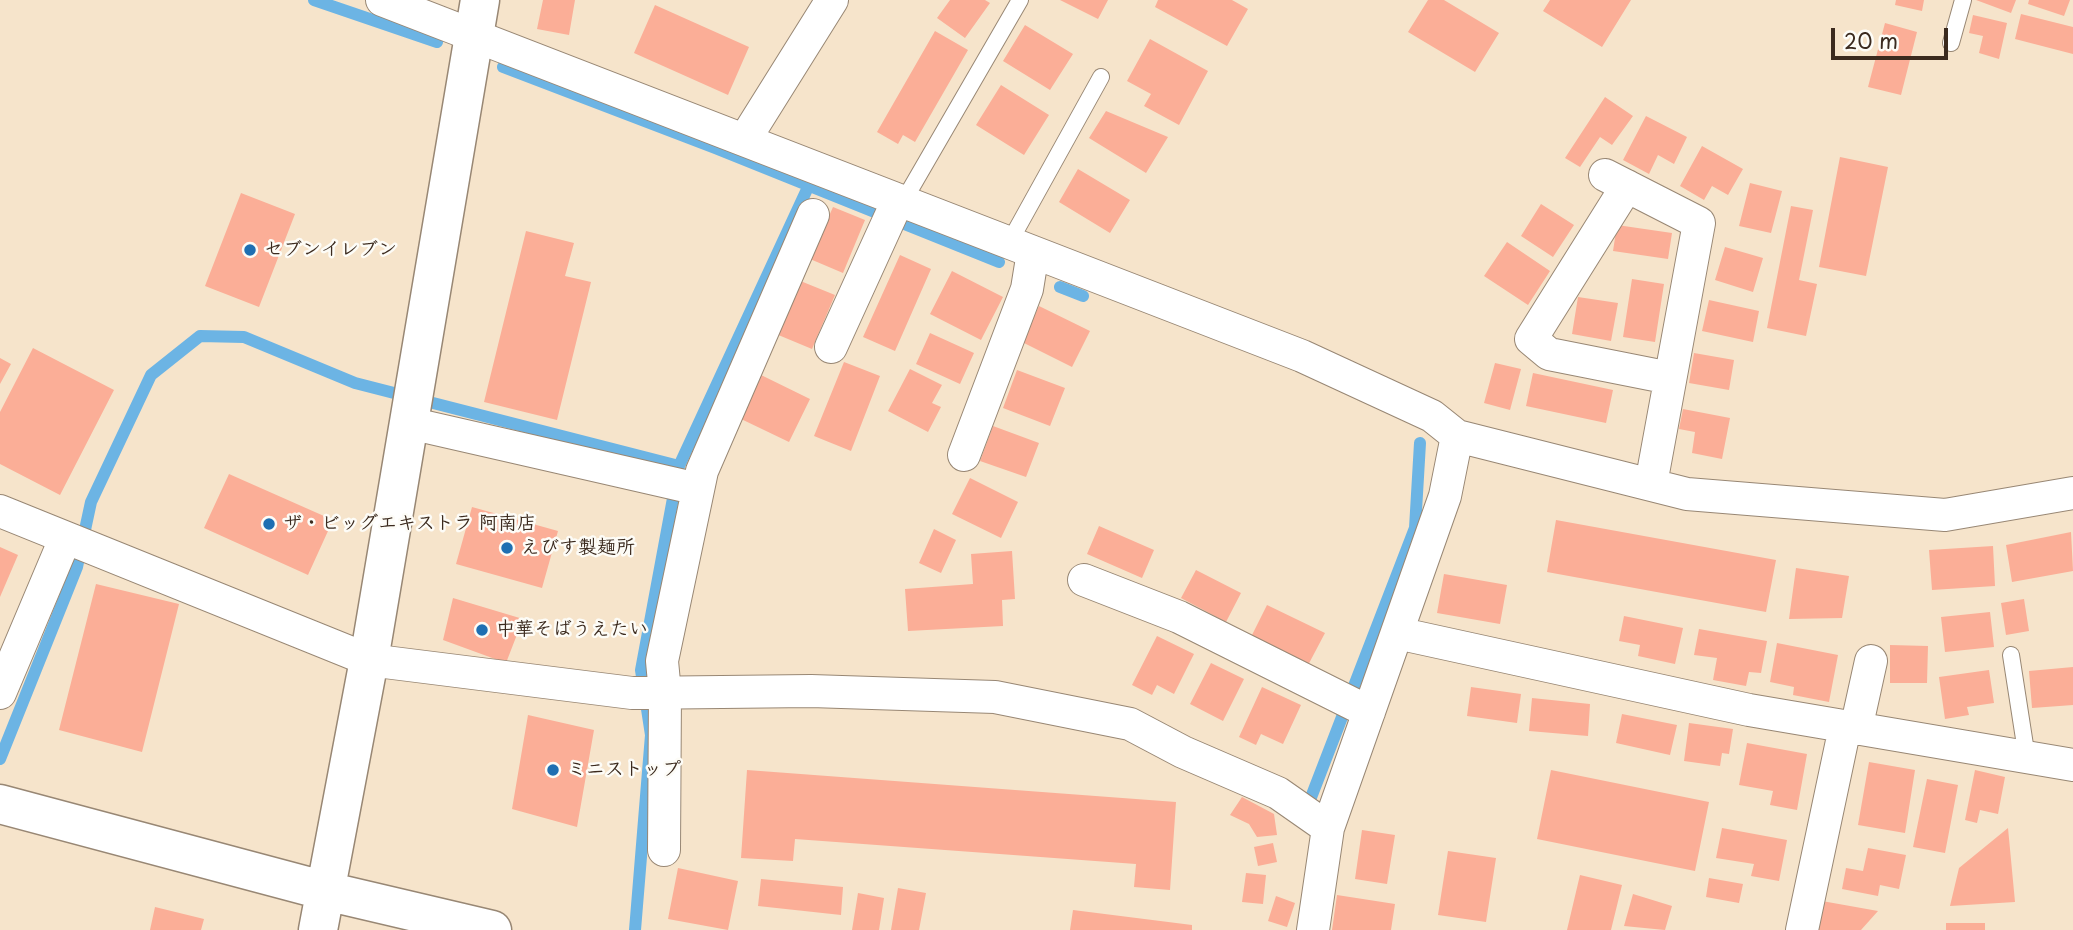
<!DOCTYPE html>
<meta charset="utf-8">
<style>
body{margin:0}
#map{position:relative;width:2073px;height:930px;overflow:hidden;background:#f6e4cb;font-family:"Playpen Sans",sans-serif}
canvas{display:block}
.scale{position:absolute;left:1831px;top:28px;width:117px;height:32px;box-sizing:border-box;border:4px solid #3b2a1e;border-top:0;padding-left:9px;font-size:21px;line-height:24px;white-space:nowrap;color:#3b2a1e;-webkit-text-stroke:5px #fdfcf7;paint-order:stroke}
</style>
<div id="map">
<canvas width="2073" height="930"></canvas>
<div class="scale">20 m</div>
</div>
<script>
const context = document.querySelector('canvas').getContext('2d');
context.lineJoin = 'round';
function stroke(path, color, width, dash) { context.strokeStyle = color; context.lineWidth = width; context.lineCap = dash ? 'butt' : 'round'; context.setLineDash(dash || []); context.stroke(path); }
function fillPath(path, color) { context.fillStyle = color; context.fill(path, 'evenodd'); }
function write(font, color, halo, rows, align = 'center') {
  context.font = font + ' "Playpen Sans","Klee One",sans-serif'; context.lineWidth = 5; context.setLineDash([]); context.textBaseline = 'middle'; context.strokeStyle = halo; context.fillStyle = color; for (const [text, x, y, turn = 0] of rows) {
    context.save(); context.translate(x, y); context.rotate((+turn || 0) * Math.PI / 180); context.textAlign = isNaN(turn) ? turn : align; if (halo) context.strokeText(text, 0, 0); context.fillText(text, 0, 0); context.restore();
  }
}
stroke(new Path2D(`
 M314,0L437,42
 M503,67L715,148L999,262
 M1060,287L1083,296
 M0,759L77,567L91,502L151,375L200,336L244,337L355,383L679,466
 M1310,800L1415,528L1420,443
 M635,930L651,735L641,670L679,466L809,185`), '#6cb4e4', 12);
fillPath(new Path2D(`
 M543,0H575L569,35L537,29Z
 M950,0H985L990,3L965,38L937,18Z
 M1060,0H1108L1098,19Z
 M1158,0H1232L1248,9L1227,46L1155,7Z
 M1428,0H1444L1499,33L1475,72L1408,32Z
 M1550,0H1631L1602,47L1543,11Z
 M1896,0H1924L1922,11L1895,5Z
 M1976,0H2016L2011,13Z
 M2029,0H2070L2064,16L2028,4Z
 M655,5L749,47L728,95L634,53Z
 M2021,14L2073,27V54L2015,39Z
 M1973,15L2007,23L1999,59L1979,53L1983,36L1969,33Z
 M1885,23L1917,32L1901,95L1868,87Z
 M1025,25L1073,54L1050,90L1003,61Z
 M935,31L968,50L915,142L903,135L898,144L877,132Z
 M1150,39L1208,71L1179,125L1144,106L1151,94L1127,81Z
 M1001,85L1049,115L1024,155L976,125Z
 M1605,97L1633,116L1612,145L1600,137L1580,167L1565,158Z
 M1106,111L1168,137L1146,173L1089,138Z
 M1646,116L1687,137L1674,164L1658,155L1649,174L1623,160Z
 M1702,146L1743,169L1728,195L1712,186L1704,200L1680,186Z
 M1840,157L1888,167L1866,276L1819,267Z
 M1078,169L1130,200L1110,233L1059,202Z
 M1750,183L1782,191L1771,233L1739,226Z
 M241,193L295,214L259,307L205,286Z
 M1541,204L1574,225L1553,257L1521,236Z
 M1791,206L1813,210L1799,280L1817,284L1806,336L1767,328Z
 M833,207L865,220L843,273L810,259Z
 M1617,225L1672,233L1668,259L1613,251Z
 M526,231L574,243L565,276L591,282L557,420L484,402Z
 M1507,242L1550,271L1528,305L1484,276Z
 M1725,247L1763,258L1753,292L1715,280Z
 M900,255L931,269L895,351L863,337Z
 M952,271L1003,297L981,340L930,314Z
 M1632,279L1664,284L1655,342L1623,337Z
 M798,280L835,295L812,349L776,334Z
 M1578,297L1618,303L1611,341L1572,334Z
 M1709,300L1759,311L1753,342L1702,331Z
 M1039,306L1090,331L1072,367L1022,342Z
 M930,333L974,353L960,384L916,364Z
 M33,348L114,390L60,495L0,464V412Z
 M1694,353L1734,360L1729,390L1689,383Z
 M0,358L11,364L0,384Z
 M844,362L880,376L851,451L814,436Z
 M1495,363L1521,369L1510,410L1484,403Z
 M910,369L942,385L932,403L941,407L928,432L888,411Z
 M1017,370L1065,388L1050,426L1003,408Z
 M1533,373L1613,390L1606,423L1526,406Z
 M759,374L810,399L789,442L739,418Z
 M1683,409L1730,418L1722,459L1692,453L1695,432L1679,429Z
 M993,426L1039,443L1026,477L980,461Z
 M229,474L333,520L308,575L204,528Z
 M970,478L1018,502L1001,538L952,514Z
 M472,507L558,531L542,588L456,564Z
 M1556,520L1776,560L1766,612L1547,572Z
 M1099,526L1154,550L1142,578L1087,554Z
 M934,529L956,540L941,573L919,563Z
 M2071,532L2073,571L2012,582L2006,545Z
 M1993,546L1995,586L1932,590L1929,550Z
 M0,547L18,555L0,597Z
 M1012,551L1015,599L1002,600L1003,626L908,631L905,589L973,584L971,554Z
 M1796,568L1849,576L1842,618L1789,619Z
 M1196,570L1241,593L1226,622L1181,598Z
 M1444,574L1507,585L1500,624L1437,613Z
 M96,584L179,604L142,752L59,730Z
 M453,598L523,619L506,663L443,640Z
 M2024,599L2029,631L2006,635L2001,603Z
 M1267,605L1325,633L1306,669L1249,641Z
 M1990,612L1994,647L1945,652L1941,617Z
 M1624,616L1683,628L1675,664L1638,656L1640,645L1619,641Z
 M1699,629L1767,641L1761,673L1749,672L1746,686L1713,680L1717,658L1694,655Z
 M1157,636L1194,654L1174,694L1157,685L1152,695L1132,685Z
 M1777,643L1838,655L1829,702L1793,695L1794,687L1770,682Z
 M1890,645L1928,646L1927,683H1890Z
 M1211,663L1244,679L1223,721L1190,704Z
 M2073,667V705L2032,708L2029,671Z
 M1989,670L1994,703L1967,707L1969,715L1945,719L1939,677Z
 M1262,687L1301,705L1283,744L1261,734L1256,745L1239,737Z
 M1471,687L1521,694L1517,723L1467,716Z
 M1532,698L1590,704L1588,736L1529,731Z
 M1622,714L1677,725L1670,755L1616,743Z
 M528,715L594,730L577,827L512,809Z
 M1689,723L1733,729L1729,754L1722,753L1720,766L1684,761Z
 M1747,743L1807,754L1797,810L1770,805L1773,791L1739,785Z
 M1869,762L1915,770L1905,833L1858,825Z
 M747,770L1176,802L1170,890L1134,887L1136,864L795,839L793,861L741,858Z
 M1551,770L1709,802L1695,871L1537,839Z
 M1975,770L2005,777L1998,814L1980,810L1977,823L1965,820Z
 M1927,779L1958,785L1945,853L1913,847Z
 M1242,797L1274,814L1277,835L1257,837L1249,824L1230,815Z
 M1722,828L1787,840L1779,881L1751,876L1754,864L1716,858Z
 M2008,828L2015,902L1950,906L1959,868Z
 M1362,830L1395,835L1387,884L1355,879Z
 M1273,843L1277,862L1258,866L1254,847Z
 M1868,848L1906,855L1899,889L1880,885L1878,896L1842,889L1846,868L1863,871Z
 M1448,851L1496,858L1486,922L1438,915Z
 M678,868L738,881L728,930L668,919Z
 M1246,873L1266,875L1263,904L1242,902Z
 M1580,875L1622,885L1611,930H1567Z
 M1709,878L1743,884L1739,903L1706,897Z
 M761,879L843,887L841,915L758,906Z
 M898,888L926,893L919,930H891Z
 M858,893L884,898L879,930H852Z
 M1633,894L1672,906L1665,930L1624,926Z
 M1337,895L1395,904L1391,930H1332Z
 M1276,896L1295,903L1287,927L1268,921Z
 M1822,901L1878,911L1861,930H1817Z
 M155,907L204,919L201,930H150Z
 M1073,910L1192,925V930H1070Z
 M1946,923H1985V930H1946Z`), '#fbae97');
const service = new Path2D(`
 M1951,43L1963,0
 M903,202L1020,0
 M1009,243L1101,77
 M2011,655L2027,758`);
const minor = new Path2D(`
 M382,0L1302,356L1432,416L1457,436L1687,494L1945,515L2073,493
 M745,139L832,0
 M1605,175L1699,223L1651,484
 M1627,186L1531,339L1549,354L1670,378
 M831,347L898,200
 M409,423L698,489
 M964,455L1027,289L1033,252
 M0,511L369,660L632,693L811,691L995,697L1130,724L1183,752L1278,793L1328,828
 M1084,580L1179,617L1369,712
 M1397,633L1749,710L2073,765
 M0,693L65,539
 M1856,729L1871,661
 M664,850L665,693L662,661L702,471L813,215
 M1313,930L1328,828L1445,496L1457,436
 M1802,930L1845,727`);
const tertiary = new Path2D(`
 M0,804L326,891L492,930
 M318,930L369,660L480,0`);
stroke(service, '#988774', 18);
stroke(minor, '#988774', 34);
stroke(tertiary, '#988774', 41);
stroke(service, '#fff', 16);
stroke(minor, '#fff', 32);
stroke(tertiary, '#fff', 38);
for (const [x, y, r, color] of [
 [250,250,7,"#1f6fb2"],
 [269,524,7,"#1f6fb2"],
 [507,548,7,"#1f6fb2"],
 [482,630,7,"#1f6fb2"],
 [553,770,7,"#1f6fb2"]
]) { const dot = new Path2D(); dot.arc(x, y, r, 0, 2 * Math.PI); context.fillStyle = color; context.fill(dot); stroke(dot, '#fdfcf7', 2.5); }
write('bold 19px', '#3b2a1e', '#fdfcf7', [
 ["セブンイレブン",264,250],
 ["ザ・ビッグエキストラ 阿南店",283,524],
 ["えびす製麺所",521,548],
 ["中華そばうえたい",496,630],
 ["ミニストップ",567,770]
], 'left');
</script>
